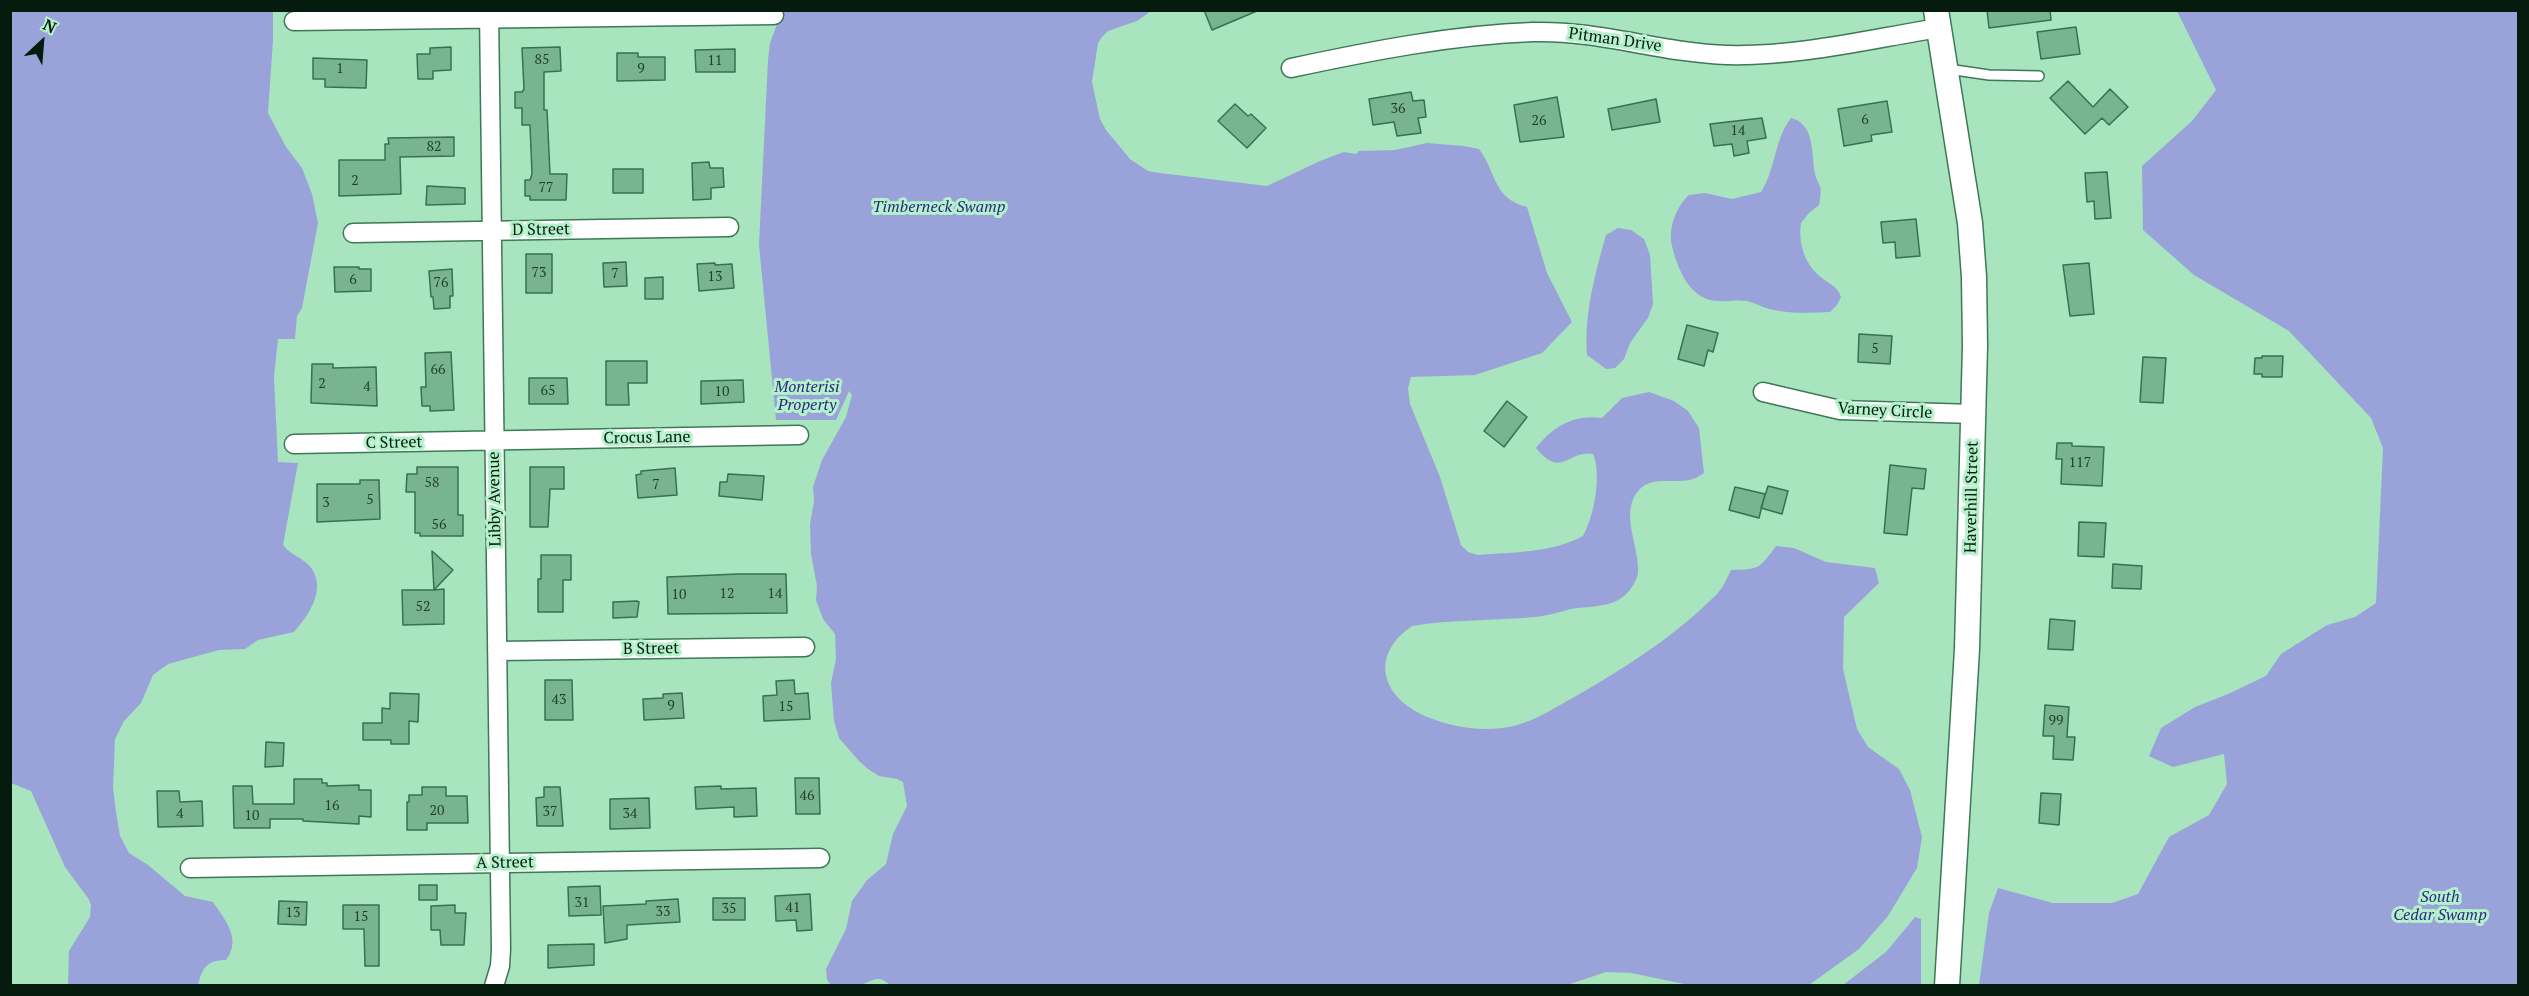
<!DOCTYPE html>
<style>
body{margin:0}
#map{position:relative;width:2529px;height:996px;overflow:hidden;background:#a8e4be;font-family:"PT Serif",serif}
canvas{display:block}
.frame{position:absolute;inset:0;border:12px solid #041b0e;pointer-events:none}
.north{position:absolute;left:12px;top:12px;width:60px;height:60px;-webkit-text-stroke:4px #b5f1cb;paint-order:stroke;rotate:26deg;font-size:16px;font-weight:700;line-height:24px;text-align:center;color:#041b0e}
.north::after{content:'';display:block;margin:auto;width:21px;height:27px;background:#041b0e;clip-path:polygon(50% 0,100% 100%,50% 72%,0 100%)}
</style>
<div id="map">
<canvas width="2529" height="996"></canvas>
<div class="frame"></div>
<div class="north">N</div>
</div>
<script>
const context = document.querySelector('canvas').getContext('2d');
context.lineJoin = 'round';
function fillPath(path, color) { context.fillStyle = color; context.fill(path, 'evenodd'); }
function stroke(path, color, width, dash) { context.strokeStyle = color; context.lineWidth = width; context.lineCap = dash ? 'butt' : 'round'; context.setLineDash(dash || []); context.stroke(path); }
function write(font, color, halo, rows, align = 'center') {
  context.font = font + ' "PT Serif",serif'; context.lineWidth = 6; context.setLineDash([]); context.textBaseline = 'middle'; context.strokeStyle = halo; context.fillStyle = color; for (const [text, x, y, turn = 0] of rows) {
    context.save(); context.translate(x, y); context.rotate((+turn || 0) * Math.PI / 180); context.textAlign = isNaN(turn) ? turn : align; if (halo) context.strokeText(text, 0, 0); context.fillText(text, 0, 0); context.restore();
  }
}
fillPath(new Path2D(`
 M10,11H273V40L268,113L286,147L302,168L312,194L318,223L302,308L297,316L295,339H278L274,377L278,462L298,463L283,545C291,556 305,558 312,569C326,591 308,616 294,632L258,640L245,649L219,650L168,664L153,675L141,703L124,721L115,739L113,788L116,812L120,836L129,853L148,865L185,896L213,902C225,920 242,939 226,960C207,960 202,968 198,985H68L69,951L90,917L91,905L88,898L65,867L31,791L11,783Z
 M782,11H1151L1137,21L1108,31L1102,37L1098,43L1092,82L1100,119L1106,130L1130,159L1148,171L1160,173L1267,186L1320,161L1344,152L1356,154L1359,151L1395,150L1427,143L1464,146L1479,149C1496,171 1493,199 1527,207L1547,273L1572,322L1542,353L1475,375L1411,377L1408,388L1410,404L1440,477L1461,545L1468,552L1478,555C1513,552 1552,553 1583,536C1594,516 1602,476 1593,454C1568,449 1562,480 1536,448C1553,426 1575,414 1602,418L1622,398L1649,392L1674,401L1688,411L1699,428L1704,473C1683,490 1656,472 1640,489C1618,511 1640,547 1638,573C1637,582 1627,595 1620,599C1605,608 1587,606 1571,609C1559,612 1547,616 1535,617C1494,621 1452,619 1412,626C1367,657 1383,700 1430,718C1453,727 1477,731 1502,728C1530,725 1552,709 1576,696C1627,667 1676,635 1717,594C1723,588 1727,578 1731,570C1759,569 1758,570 1776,546L1794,548L1826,562L1875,568L1879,583L1844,617L1843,669L1857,729L1868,747L1899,769L1910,790L1922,837L1917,868L1888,916L1859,949L1809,985H1689L1631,973L1606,972L1564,986H891C879,974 874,980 861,985C852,988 840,985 831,985L827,980L826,969L846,929L852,901L867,880L886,864L893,834L907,806L903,782L897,779L879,776L868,769L859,761L839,738L834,721L831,683L836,659L835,634L823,619L816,600L817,586L811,554L810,524L814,501L813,487L822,460L846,417L852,395L849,391L836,420H776L759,245L768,60L770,43Z
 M2177,11H2518V985H1979L1989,913L1998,888L2053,903H2112L2138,894L2169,837L2209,815L2227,784L2224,754L2173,767L2149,756L2161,728L2195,707L2228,694L2266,676L2281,654L2327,625L2355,617L2376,603L2383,448L2371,418L2289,331L2194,275L2143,230L2142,166L2192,121L2216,90Z
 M1791,118C1813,123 1812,150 1814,169C1817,188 1824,181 1819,205L1809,213L1801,223C1798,244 1805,265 1822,278C1831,285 1837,286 1841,297L1837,305L1830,312C1810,313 1789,314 1769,309C1762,307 1755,303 1747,301C1735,299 1722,303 1710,300C1687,294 1677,266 1672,246C1668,228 1676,207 1689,195L1705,193L1732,199L1761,192C1776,169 1774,140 1791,118Z
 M1618,228L1631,230L1644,239L1650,255L1653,304L1648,318L1630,343L1624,359L1615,368L1606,369L1587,355C1584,314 1595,274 1606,235Z
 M1915,917L1921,919V985H1843L1886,952Z`), '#99a3da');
const building = new Path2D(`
 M1204,10H1257V11L1212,30Z
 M1987,10H2050L2051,20L1989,28Z
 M2076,27L2080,54L2041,59L2037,32Z
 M451,47V70L433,71V79H418L417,54H430V48Z
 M560,47L561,71L544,72V110H547L550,174H567L566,200H530V196H525V180H530L532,174L530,125H522V108H515V92H522L524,89L522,48Z
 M735,49V72H696L695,50Z
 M617,53H638V57H665V80L617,81Z
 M313,58L367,60L366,88L325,87V79H313Z
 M2068,81L2093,107L2110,89L2128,107L2109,125L2102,118L2085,134L2050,98Z
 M1411,92L1413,101L1424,100L1426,117L1418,118L1421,133L1397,136L1394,122L1373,125L1369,99Z
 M1557,97L1564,137L1520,142L1514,105Z
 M1656,99L1660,122L1612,130L1608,109Z
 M1887,101L1892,132L1871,135L1872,141L1844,146L1838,109Z
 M1235,104L1248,116L1251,114L1266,128L1247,148L1218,121Z
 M1762,118L1766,138L1747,141L1749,153L1734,156L1732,144L1714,146L1710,124Z
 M454,137V156L400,157L401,194L339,196V160H385V144H389L388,138Z
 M709,162L710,168H723L724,187L711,188V199L693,200L692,163Z
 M613,169H643V193H613Z
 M2107,172L2111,218L2095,219L2094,201L2087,202L2085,173Z
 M427,186L465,188V204L426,205Z
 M1916,219L1920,256L1896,258L1895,242L1883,243L1881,222Z
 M526,254H552V293H526Z
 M626,262L627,286L604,287L603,263Z
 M715,263V265L732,264L734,288L699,291L697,264Z
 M2089,263L2094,314L2070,316L2063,265Z
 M334,267H359V269H371V291L335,292Z
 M452,269L453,296H450V308L434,309L433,297H431L429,271Z
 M663,277V299H645V278Z
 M1687,325L1718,333L1713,352L1708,350L1704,366L1678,359Z
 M1859,334L1892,336L1890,364L1858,362Z
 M451,352L454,410L430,411V406H422L421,387H426L425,353Z
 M2262,356H2283L2282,377H2262V374H2254L2255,358H2262Z
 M2143,357L2166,358L2163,403L2140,402Z
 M606,361H647V383H628L629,405H606Z
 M312,364H333V368L376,367L377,406L311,403Z
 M529,378H567L568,404H529Z
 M743,380L744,402L701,404V381Z
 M1507,401L1527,417L1504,447L1484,431Z
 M2057,443H2072V446L2104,447L2102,486L2061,484L2062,459H2056Z
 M1890,465L1926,469L1924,489L1912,488L1907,535L1884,533Z
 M417,467H458V515H463V536H420V533H415V492H406L407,474H417Z
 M530,467H564V489H550L548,527H530Z
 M675,468L677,495L638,498L636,475L641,474V471Z
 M728,474L764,476L762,500L719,496L720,482H727Z
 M360,480H379L380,519L317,522V484H360Z
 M1768,486L1788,491L1782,514L1761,508Z
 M1735,487L1765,494L1759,518L1729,510Z
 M2079,522L2106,523L2104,557L2078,556Z
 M432,551L453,570L434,590L444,589V624L403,625L402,590H434Z
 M541,555H571V580H563V612H538V579H541Z
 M2113,564L2142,566L2141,589L2112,588Z
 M738,574H786L787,613L668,614L667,577Z
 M637,601L639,602L637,617L613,618V602Z
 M2050,619L2075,621L2073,650L2048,649Z
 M545,680H572L573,720H545Z
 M794,680L795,694L808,693L810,719L764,721L763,696L777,695L776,681Z
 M390,693L419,694L418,722L409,721V744H391V740H363V723H382V708L390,709Z
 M682,693L684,718L644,720L643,699L663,698V694Z
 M2045,705L2069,707L2067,737H2075L2073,760L2053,759L2054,736H2043Z
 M266,742L284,743L283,766L265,767Z
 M795,778H819L820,814H796Z
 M294,779H322V783H327V786L359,785V790H371V817L359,816V824L303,821V819H270V828H234L233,786H252L253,804H294Z
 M721,786V789L756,788L757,816L734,817V807L696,809L695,787Z
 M422,787H446V796H467L468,823H427V830H407V802H409V795H422Z
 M544,787H560L563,826H537L536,798L544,797Z
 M157,791H179L180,802L202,801L203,826L158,827Z
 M2041,793L2061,794L2059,825L2039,823Z
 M649,798L650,828L610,829V799Z
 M419,885H437V900H419Z
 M600,886L601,915L569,916L568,887Z
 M810,894L812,930L797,931L796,920L776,921L775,896Z
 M713,898H745V920H713Z
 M678,899L680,922L627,925V939L605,943L603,906L646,904V901Z
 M279,901L307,902L306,925L278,924Z
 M343,905H379V966H365L364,929H343Z
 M455,905V913H466L464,945H441L440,930H431V906Z
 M594,944V965L548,968V945Z`);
fillPath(building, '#79b490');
stroke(building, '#377150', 1.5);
const lane = new Path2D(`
 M1948,69L1989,75L2039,76`);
const street = new Path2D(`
 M489,10L501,949L500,966L494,986
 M294,21L774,15
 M1291,68C1371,51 1451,35 1533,32C1599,30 1662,53 1727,55C1797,57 1870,39 1939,28
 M353,233L729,227
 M1763,392L1840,410L1974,414
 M294,444L799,435
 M497,651L805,647
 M190,868L820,858`);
const secondary = new Path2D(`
 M1936,10L1970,223L1974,277L1975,346L1967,649L1947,986`);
stroke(lane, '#3e7857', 12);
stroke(street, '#3e7857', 21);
stroke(secondary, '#3e7857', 27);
stroke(lane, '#fff', 9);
stroke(street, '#fff', 18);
stroke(secondary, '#fff', 24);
write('14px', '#21412e', null, [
 ["85",542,60],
 ["11",715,61],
 ["1",340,69],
 ["9",641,69],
 ["36",1398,109],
 ["6",1865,120],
 ["26",1539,121],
 ["14",1738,131],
 ["82",434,147],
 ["2",355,181],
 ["77",546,188],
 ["73",539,273],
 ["7",615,274],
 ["13",715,277],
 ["6",353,280],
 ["76",441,283],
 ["5",1875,349],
 ["66",438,370],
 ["2",322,384],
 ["4",367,387],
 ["65",548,391],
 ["10",722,392],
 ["117",2080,463],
 ["58",432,483],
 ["7",656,485],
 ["5",370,500],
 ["3",326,503],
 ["56",439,525],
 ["12",727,594],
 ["14",775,594],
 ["10",679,595],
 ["52",423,607],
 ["43",559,700],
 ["9",671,706],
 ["15",786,707],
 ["99",2056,721],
 ["46",807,796],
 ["16",332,806],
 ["20",437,811],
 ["37",550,812],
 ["4",180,814],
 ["34",630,814],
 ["10",252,816],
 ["31",582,903],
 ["41",793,908],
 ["35",729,909],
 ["33",663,912],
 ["13",293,913],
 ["15",361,917]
]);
write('16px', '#041b0e', '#b5f1cb', [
 ["Pitman Drive",1615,40,8],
 ["D Street",541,230,-1],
 ["Varney Circle",1885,411,3],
 ["Crocus Lane",647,438,-1],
 ["C Street",394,443,-1],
 ["Haverhill Street",1972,497,-89],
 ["Libby Avenue",495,499,-91],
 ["B Street",651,649,-1],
 ["A Street",505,863,-1]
]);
write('italic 16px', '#2b2885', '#b5f1cb', [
 ["Timberneck Swamp",939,207],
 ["Monterisi",807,387],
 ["Property",807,405],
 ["South",2440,897],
 ["Cedar Swamp",2440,915]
]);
</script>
